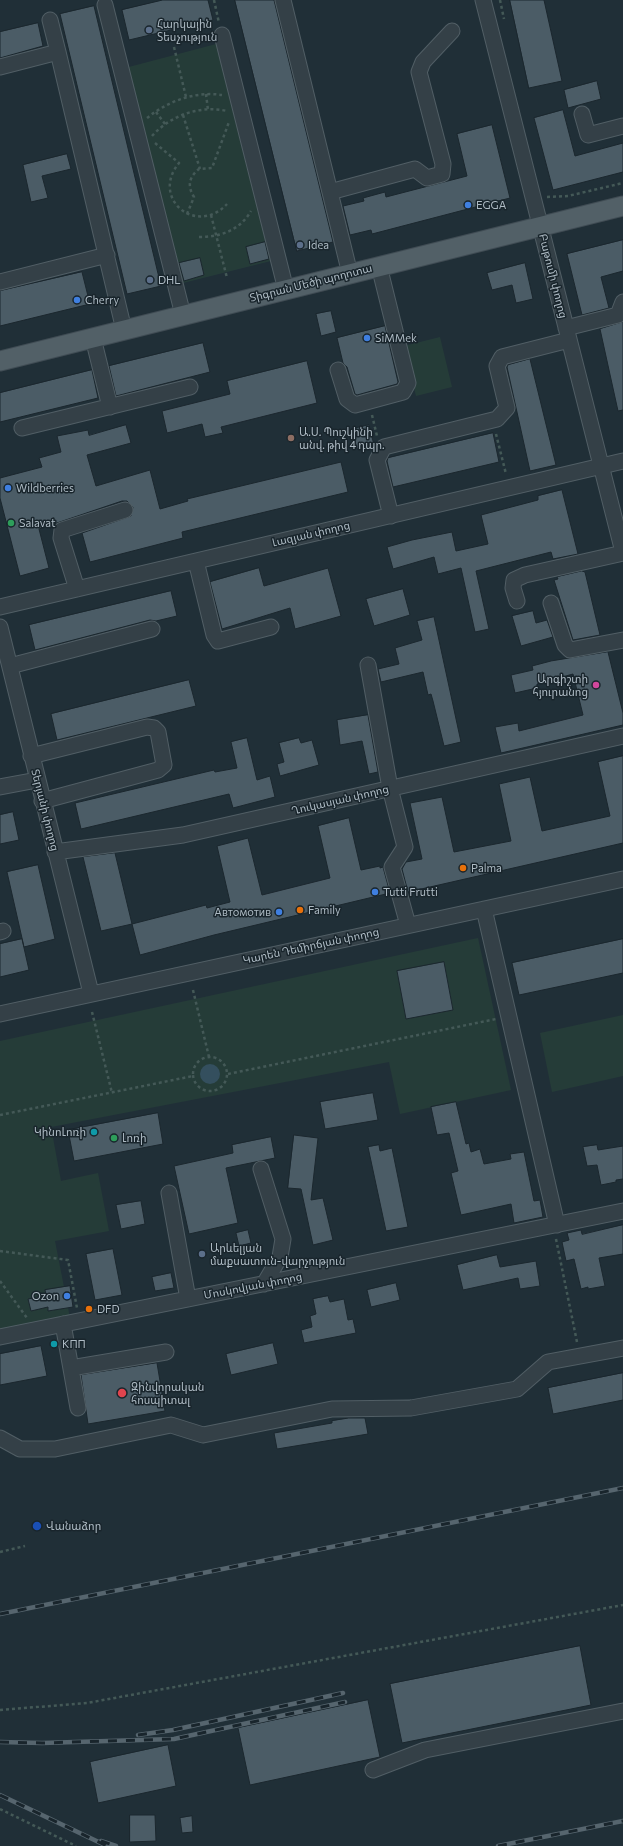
<!DOCTYPE html>
<meta charset="utf-8">
<style>
body{margin:0}
canvas{display:block;background:#202f37}
</style>
<canvas width="623" height="1846"></canvas>
<script>
const context = document.querySelector('canvas').getContext('2d');
context.lineJoin = 'round';
function fillPath(path, color) { context.fillStyle = color; context.fill(path, 'evenodd'); }
function stroke(path, color, width, dash) { context.strokeStyle = color; context.lineWidth = width; context.lineCap = dash ? 'butt' : 'round'; context.setLineDash(dash || []); context.stroke(path); }
function write(font, color, halo, rows, align = 'center') {
  context.font = font + ' Commissioner,"Noto Sans Armenian",sans-serif'; context.lineWidth = 3; context.setLineDash([]); context.textBaseline = 'middle'; context.strokeStyle = halo; context.fillStyle = color; for (const [text, x, y, turn = 0] of rows) {
    context.save(); context.translate(x, y); context.rotate((+turn || 0) * Math.PI / 180); context.textAlign = isNaN(turn) ? turn : align; if (halo) context.strokeText(text, 0, 0); context.fillText(text, 0, 0); context.restore();
  }
}
fillPath(new Path2D(`
 M220,43L275,260L179,284L125,68Z
 M440,337L452,387L416,396L404,346Z
 M478,938L511,1090L400,1114L389,1062L51,1127L61,1181L98,1173L109,1231L55,1241L71,1323L0,1337V1041Z
 M623,1015V1076L552,1092L540,1033Z`), '#253c38');
fillPath(new Path2D(`
 M200 1074a10 10 0 1 1 20 0a10 10 0 1 1-20 0Z`), '#344f5e');
const building = new Path2D(`
 M163,0H208L213,20L129,40L122,10Z
 M235,0H274L333,242L297,251Z
 M510,0H544L562,81L529,88Z
 M94,6L161,286L127,294L60,14Z
 M38,23L43,46L0,58V32Z
 M597,81L601,99L568,108L564,90Z
 M563,110L575,156L623,143V172L553,190L534,118Z
 M492,125L510,198L372,234L371,230L350,235L343,206L364,201L363,198L385,192L386,197L467,176L457,134Z
 M67,154L71,169L42,176L48,198L31,202L23,165Z
 M623,240V271L601,277L609,308L582,315L567,254Z
 M265,242L269,259L250,264L246,247Z
 M200,258L204,275L184,281L179,263Z
 M525,263L533,299L516,303L512,285L492,290L487,273Z
 M82,272L90,304L0,326V291Z
 M331,311L336,332L321,336L316,314Z
 M623,322V410L618,411L600,329Z
 M385,326L398,382L397,384L357,395L355,394L347,367L343,363L337,338Z
 M203,343L210,372L116,396L109,366Z
 M530,359L556,465L530,471L507,367L508,365Z
 M307,361L317,403L221,427L223,433L205,437L202,424L167,433L162,411L230,394L227,381Z
 M92,370L98,398L0,422V393Z
 M126,425L131,443L87,455L96,486L150,470L160,509L188,501L187,499L341,462L348,492L182,532L183,538L90,562L82,533L131,516L133,507L127,501H122L39,529L49,568L20,576L0,498V478L42,467L39,458L61,452L57,436L88,430L89,435Z
 M369,425L374,445L357,449L352,429Z
 M493,433L499,462L393,487L387,461L388,458Z
 M562,490L578,554L553,559L551,552L476,571L489,629L475,632L461,568L438,574L434,557L393,569L387,547L412,540L452,532L456,551L488,544L481,515L538,500V496Z
 M259,568L264,586L328,568L341,616L295,629L290,608L222,629L210,582Z
 M582,571L585,572L600,635L573,640L554,580L558,579L557,577Z
 M403,589L410,615L374,626L366,599Z
 M171,591L177,616L156,621L150,620L35,650L29,625Z
 M533,611L536,623L547,620L553,637L521,646L512,616Z
 M434,617L461,742L444,746L433,701L431,694L428,695L423,672L381,682L378,669L399,664L395,648L422,640L417,621Z
 M608,652L623,713V725L501,753L495,727L518,723L519,731L583,715L573,674L537,684V688L515,693L511,675L533,670L532,666L551,661Z
 M189,680L196,706L57,740L51,714Z
 M368,715L378,772L369,774L362,741L340,745L337,720Z
 M247,738L257,780L270,776L275,797L233,808L229,794L81,829L75,803L214,770L215,772L237,768L231,742Z
 M299,738L301,743L312,740L319,765L280,776L277,764L284,762L279,743Z
 M623,756V843L408,892L402,869L406,862L422,859L410,803L442,797L454,852L511,841L499,784L530,777L542,831L610,816L598,762Z
 M13,812L19,840L0,844V815Z
 M349,818L361,870L380,866V868L383,867L390,893L214,935L140,955L132,924L206,905L207,908L230,902L217,846L248,838L262,895L330,878L318,826Z
 M115,853L132,924L101,931L83,857Z
 M38,865L55,939L24,947L7,872Z
 M22,939L29,970L0,977V944Z
 M623,939V973L519,995L512,963Z
 M444,962L453,1010L406,1019L397,971Z
 M373,1093L378,1120L325,1129L320,1102Z
 M456,1102L466,1144L469,1143L471,1152L480,1149L484,1164L511,1159L510,1154L524,1152L534,1201L540,1200L543,1217L514,1223L511,1204L461,1215L451,1173L458,1171L449,1133L437,1135L431,1107Z
 M158,1113L163,1144L74,1161L68,1130Z
 M294,1135L318,1138L311,1200L323,1198L333,1240L313,1245L301,1189L288,1188Z
 M271,1137L275,1158L226,1168L238,1223L189,1234L174,1166L233,1153L232,1145Z
 M379,1145L380,1151L392,1148L408,1227L386,1231L368,1147Z
 M597,1145L598,1150L623,1146V1179L616,1180V1182L601,1185L597,1165L587,1166L583,1147Z
 M141,1201L145,1224L121,1229L116,1205Z
 M623,1225V1254L599,1258L605,1286L588,1289V1287L581,1289L574,1259L566,1261L562,1242L569,1240L567,1233L581,1230L582,1234Z
 M248,1230L251,1243L239,1246L236,1233Z
 M113,1249L122,1295L95,1300L86,1254Z
 M497,1255L500,1267L536,1261L540,1286L520,1289L518,1278L463,1290L457,1265Z
 M171,1273L174,1288L155,1291L152,1277Z
 M396,1283L400,1300L371,1307L367,1290Z
 M70,1286L73,1307L48,1311V1307L31,1311L28,1299L46,1295L45,1290Z
 M328,1296L330,1302L344,1299L348,1320L353,1319L356,1333L304,1343L301,1330L312,1327L310,1316L316,1314L313,1299Z
 M273,1343L278,1364L231,1375L226,1354Z
 M41,1346L47,1376L0,1385V1354Z
 M157,1363L165,1411L88,1424L81,1375Z
 M623,1373V1400L553,1414L548,1388Z
 M349,1418H365L368,1434L277,1449L274,1433L332,1423V1421Z
 M580,1646L591,1705L402,1743L390,1684Z
 M368,1700L380,1757L250,1785L238,1728Z
 M168,1745L176,1786L98,1803L90,1762Z
 M130,1815H155L156,1841L130,1842Z
 M192,1816L193,1832L182,1833L180,1818Z`);
fillPath(building, '#4b5c66');
stroke(building, '#1b272e', 1);
const minor = new Path2D(`
 M283,0L350,274
 M483,0L623,552
 M105,5L183,315
 M222,35L286,290
 M58,52L124,330
 M0,67L58,52L50,20
 M582,114L588,135L623,126
 M330,192L415,169L427,178L442,174L443,164L419,72L423,62L452,31
 M0,282L107,255
 M566,328L618,315L623,302
 M93,338L110,407
 M338,370L347,399L355,405L403,392L408,383L379,266
 M22,428L190,387
 M391,516L377,460L384,447L497,419L507,408L497,366L502,357L569,340
 M196,561L214,635L218,641L271,627
 M77,589L61,538L62,530L125,510
 M517,601L513,588L514,580L525,575L623,553
 M551,603L565,645L570,650L623,640
 M0,607L623,461
 M0,627L91,993
 M368,665L390,788L405,847L392,867L408,925
 M10,666L152,629
 M31,756L147,727L154,728L158,732L164,765L158,770L42,801
 M0,787L37,780
 M55,852L183,835L623,736
 M484,909L557,1225
 M0,932L3,931
 M0,1014L623,879
 M261,1169L283,1239L280,1257L264,1284
 M169,1193L188,1299
 M63,1324L78,1408
 M0,1337L623,1211
 M71,1368L166,1352
 M0,1438L20,1449H55L171,1425L203,1435L332,1409L411,1408L517,1389L548,1362L623,1348
 M373,1770L425,1750L623,1711`);
const major = new Path2D(`
 M0,361L623,206`);
stroke(minor, '#515e65', 17);
stroke(major, '#404c54', 21);
stroke(new Path2D(`
 M214,0L219,23
 M500,0L504,19
 M174,47L186,97
 M206,94L208,110
 M156,112L165,124
 M183,115L200,169
 M147,118C168,101 195,91 222,95
 M152,136C171,115 200,105 227,111
 M155,143L179,163C150,198 196,237 227,204
 M547,197L568,196L623,183
 M187,214L194,197C187,186 189,177 199,169L212,168L229,122
 M211,215L227,278
 M199,237C221,237 240,230 251,211
 M372,415L377,436
 M496,434L506,474
 M193,990L209,1057
 M92,1012L112,1093
 M193 1074a17 17 0 1 1 34 0a17 17 0 1 1-34 0Z
 M228,1074L496,1019
 M0,1115L193,1076
 M556,1239L577,1342
 M0,1251L68,1260L77,1308
 M0,1281L27,1318
 M0,1552L25,1546
 M0,1710L87,1703L623,1605
 M0,1809L76,1846`), '#445957', 2.5, [3, 3]);
stroke(minor, '#344047', 15);
stroke(major, '#526067', 19);
const rail = new Path2D(`
 M0,1614L623,1488
 M138,1735L173,1730L343,1693
 M0,1742L42,1743L174,1739L345,1702
 M0,1795L107,1846
 M101,1841L116,1846
 M498,1846L623,1821`);
stroke(rail, '#56656e', 4.5);
stroke(rail, '#19252c', 3, [9]);
for (const [x, y, r, color] of [
 [149,30,4,"#5c6f8a"],
 [468,205,4,"#3f7fe0"],
 [300,245,4,"#5c6f8a"],
 [150,280,4,"#5c6f8a"],
 [77,300,4,"#3f7fe0"],
 [367,338,4,"#3f7fe0"],
 [291,438,4,"#8d6e63"],
 [8,488,4,"#3f7fe0"],
 [11,523,4,"#2e9e5b"],
 [596,685,4,"#d1479c"],
 [463,868,4,"#e8710a"],
 [375,892,4,"#3f7fe0"],
 [300,910,4,"#e8710a"],
 [279,912,4,"#3f7fe0"],
 [94,1132,4,"#0f9aa8"],
 [114,1138,4,"#2e9e5b"],
 [202,1254,4,"#5c6f8a"],
 [67,1296,4,"#3f7fe0"],
 [89,1309,4,"#e8710a"],
 [54,1344,4,"#0f9aa8"],
 [122,1393,5,"#e0444e"],
 [37,1526,5,"#1a4fb4"]
]) { const dot = new Path2D(); dot.arc(x, y, r, 0, 2 * Math.PI); context.fillStyle = color; context.fill(dot); stroke(dot, '#19252c', 1.5); }
write('11px', '#aebbc4', '#19252c', [
 ["Հարկային",157,24],
 ["Տեսչություն",157,37],
 ["EGGA",476,205],
 ["Idea",308,245],
 ["DHL",158,280],
 ["Cherry",85,300],
 ["SiMMek",375,338],
 ["Ա.Ս. Պուշկինի",299,432],
 ["անվ. թիվ 4 դպր.",299,445],
 ["Wildberries",16,488],
 ["Salavat",19,523],
 ["Արգիշտի",588,679,"right"],
 ["հյուրանոց",588,692,"right"],
 ["Palma",471,868],
 ["Tutti Frutti",383,892],
 ["Family",308,910],
 ["Автомотив",271,912,"right"],
 ["ԿինոԼոռի",86,1132,"right"],
 ["Լոռի",122,1138],
 ["Արևելյան",210,1248],
 ["մաքսատուն-վարչություն",210,1261],
 ["Ozon",59,1296,"right"],
 ["DFD",97,1309],
 ["КПП",62,1344],
 ["Զինվորական",131,1387],
 ["հոսպիտալ",131,1400],
 ["Վանաձոր",46,1526]
], 'left');
write('11px', '#aebbc4', '#19252c', [
 ["Բաթումի փողոց",553,276,76],
 ["Տիգրան Մեծի պողոտա",311,283,-14],
 ["Լազյան փողոց",311,534,-13],
 ["Ղուկասյան փողոց",340,800,-13],
 ["Տերյանի փողոց",45,810,76],
 ["Կարեն Դեմիրճյան փողոց",311,946,-12],
 ["Մոսկովյան փողոց",253,1286,-11]
]);
</script>
